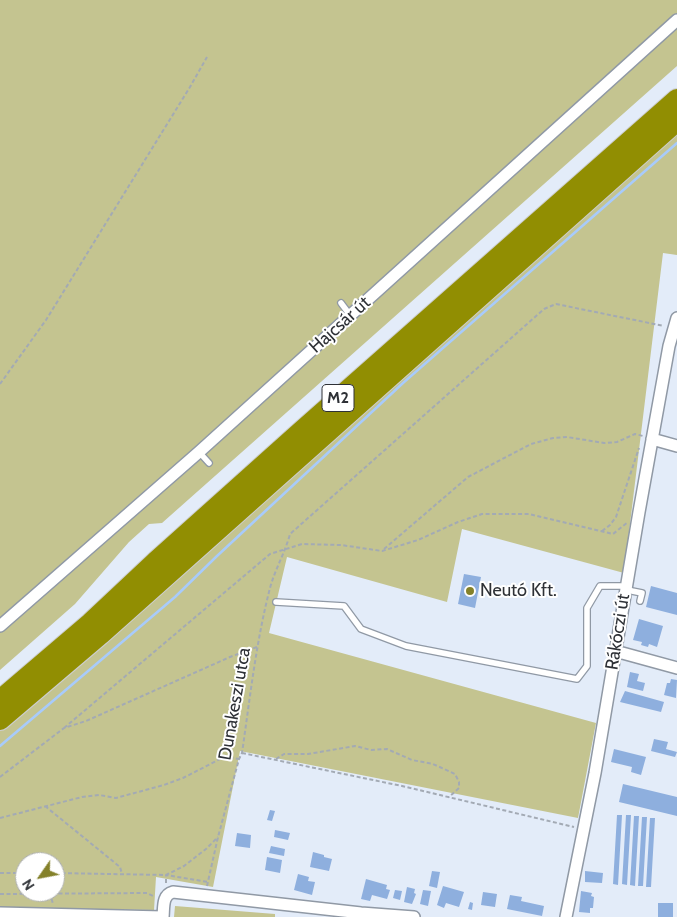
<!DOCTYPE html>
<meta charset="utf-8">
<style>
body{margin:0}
#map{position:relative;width:677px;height:917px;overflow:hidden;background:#e3ecf9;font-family:Cabin,sans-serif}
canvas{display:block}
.north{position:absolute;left:15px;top:852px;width:50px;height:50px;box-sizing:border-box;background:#fff;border:1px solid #abadaf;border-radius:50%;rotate:237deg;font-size:14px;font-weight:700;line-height:20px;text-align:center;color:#2e3136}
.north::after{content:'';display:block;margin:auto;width:18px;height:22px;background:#84812a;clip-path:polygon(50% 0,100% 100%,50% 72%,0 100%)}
</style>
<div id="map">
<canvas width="677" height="917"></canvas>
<div class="north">N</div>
</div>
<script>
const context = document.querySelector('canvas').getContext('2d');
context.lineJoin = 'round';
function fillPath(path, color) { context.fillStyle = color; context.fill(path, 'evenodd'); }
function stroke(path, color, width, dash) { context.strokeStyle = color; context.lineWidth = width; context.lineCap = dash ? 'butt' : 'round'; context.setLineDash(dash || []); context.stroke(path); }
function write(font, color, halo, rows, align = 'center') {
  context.font = font + ' Cabin,sans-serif'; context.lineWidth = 4; context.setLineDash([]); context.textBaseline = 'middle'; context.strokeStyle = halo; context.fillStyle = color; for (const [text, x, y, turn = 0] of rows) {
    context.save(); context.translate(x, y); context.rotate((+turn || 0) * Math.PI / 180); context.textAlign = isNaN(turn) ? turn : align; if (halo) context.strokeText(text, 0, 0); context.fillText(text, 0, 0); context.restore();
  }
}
fillPath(new Path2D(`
 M0,0H677V66L162,523L149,524L129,542L75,604L0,670Z
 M677,134V255L663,253L624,573L462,529L447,602L287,557L269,633L596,723L578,818L240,751L213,887L156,877L154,910L0,908V725ZM25,862H55V892H25Z
 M175,906L275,914V917H174Z`), '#c4c490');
stroke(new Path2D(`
 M0,746L175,597L217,556L403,383L677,143`), '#a8cbfb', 2.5);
fillPath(new Path2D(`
 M464,574L481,577L475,608L458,604Z
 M651,586L677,593V615L646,607Z
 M639,619L663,626L657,647L649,644L648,647L641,645L642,642L633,640Z
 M630,672L639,674L637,681L645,683L643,691L627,687Z
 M671,679L677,680L676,698L664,695L667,683H670Z
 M625,691L664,702L661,712L620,702Z
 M654,739L668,742L666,749L677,752L675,757L651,751Z
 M614,749L646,757L641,775L631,772L632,767L611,762Z
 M623,784L677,797V816L619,802Z
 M270,810L275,811L272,821L267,820Z
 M617,815H622L618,885L613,884Z
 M626,815H631L627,885L622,884Z
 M634,816H639L635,886L630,885Z
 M642,817H647L643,886H638Z
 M650,818H655L651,887H646Z
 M275,830L290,833L288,840L274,837Z
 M237,833L251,835L250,848L235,846Z
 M271,846L285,849L284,856L269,853Z
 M313,852L324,855V857L332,859L329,871L310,867Z
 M267,857L282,860L280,873L265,870Z
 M432,871L440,872L437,888L429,886Z
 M585,871L603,873L602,883L585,882Z
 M298,874L309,877L308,881L315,882L312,895L294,890Z
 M366,879L387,885L386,889L390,890L387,899L372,895L370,901L361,899Z
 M443,886L464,892L459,907L446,903L444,908L437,905Z
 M407,887L415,889L414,893L416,894L412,904L404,902Z
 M395,890L402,891L400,900L393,898Z
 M423,890L431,891L428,906L420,904Z
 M581,891L592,893L591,896L594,897L593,908H590V913L579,912Z
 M483,892L497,894L495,907L481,905Z
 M510,895L522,897L521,901L544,906L542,916L507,909Z
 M470,902L473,903L472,910L468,909Z
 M658,903H673V917H658Z`), '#8eafde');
const lane = new Path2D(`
 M341,303L350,315
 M199,452L209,463
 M276,602L344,606L361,629L406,646L577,679L587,666V608L600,586H621L632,591L642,593L640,601`);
const street = new Path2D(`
 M652,439L677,446
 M0,626L199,452L677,20
 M615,651L677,668
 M0,913L163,917
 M163,917C164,907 162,895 173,892L361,913L414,917
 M566,917L595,773L639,512L669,346L677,318`);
const highway = new Path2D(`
 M0,700L90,623L155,562L299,433L677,99
 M0,720L100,635L677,121`);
stroke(lane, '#9099a5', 8);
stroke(street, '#9099a5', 14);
stroke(highway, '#cdcecf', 22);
stroke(new Path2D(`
 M0,384L46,320L190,87L207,57
 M602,531L610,525L616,517L639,448
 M384,549L468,477L531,444L553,438L567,437L604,443L617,442L635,434L643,436
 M64,728L270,554L302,544L341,545L382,551L418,540L458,522L482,514H529L613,534L628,522
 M242,753L402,786L574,827
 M276,759L284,754H308L355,746L371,750L387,749L412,760L433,764L455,774L459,782V788L449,797
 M0,777L64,728L86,721L230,657L257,647
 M45,806L120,867L122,874
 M0,818L82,797L99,795L116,798L164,785L183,778L224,757L239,759
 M0,873H25
 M55,873L166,875L184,866L206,849L218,837
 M166,883V875L208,882
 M207,886L218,837L239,759L242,753C250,698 256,642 270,588C275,569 285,553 290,534L544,309L556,304L664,326
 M53,893L51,897L53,904
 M0,894L147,893L155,897`), '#a3aab4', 2, [4, 2.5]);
stroke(lane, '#fff', 5.5);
stroke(street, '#fff', 11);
stroke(highway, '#918e02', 20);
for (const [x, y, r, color] of [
 [470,591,5,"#84812a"]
]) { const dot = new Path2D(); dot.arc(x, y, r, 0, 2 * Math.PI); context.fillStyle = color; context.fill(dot); stroke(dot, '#fff', 2); }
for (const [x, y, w] of [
 [338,398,32]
]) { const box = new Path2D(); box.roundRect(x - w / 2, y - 13.5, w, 27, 4); context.fillStyle = '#fff'; context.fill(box); stroke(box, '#2e3136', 1); }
write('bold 16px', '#2e3136', null, [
 ["M2",338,398]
]);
write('18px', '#2e3136', '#fff', [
 ["Hajcsár út",340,325,-42],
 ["Rákóczi út",618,632,-81],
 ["Dunakeszi utca",235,704,-80]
]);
write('18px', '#2e3136', '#fff', [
 ["Neutó Kft.",480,591]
], 'left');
</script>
